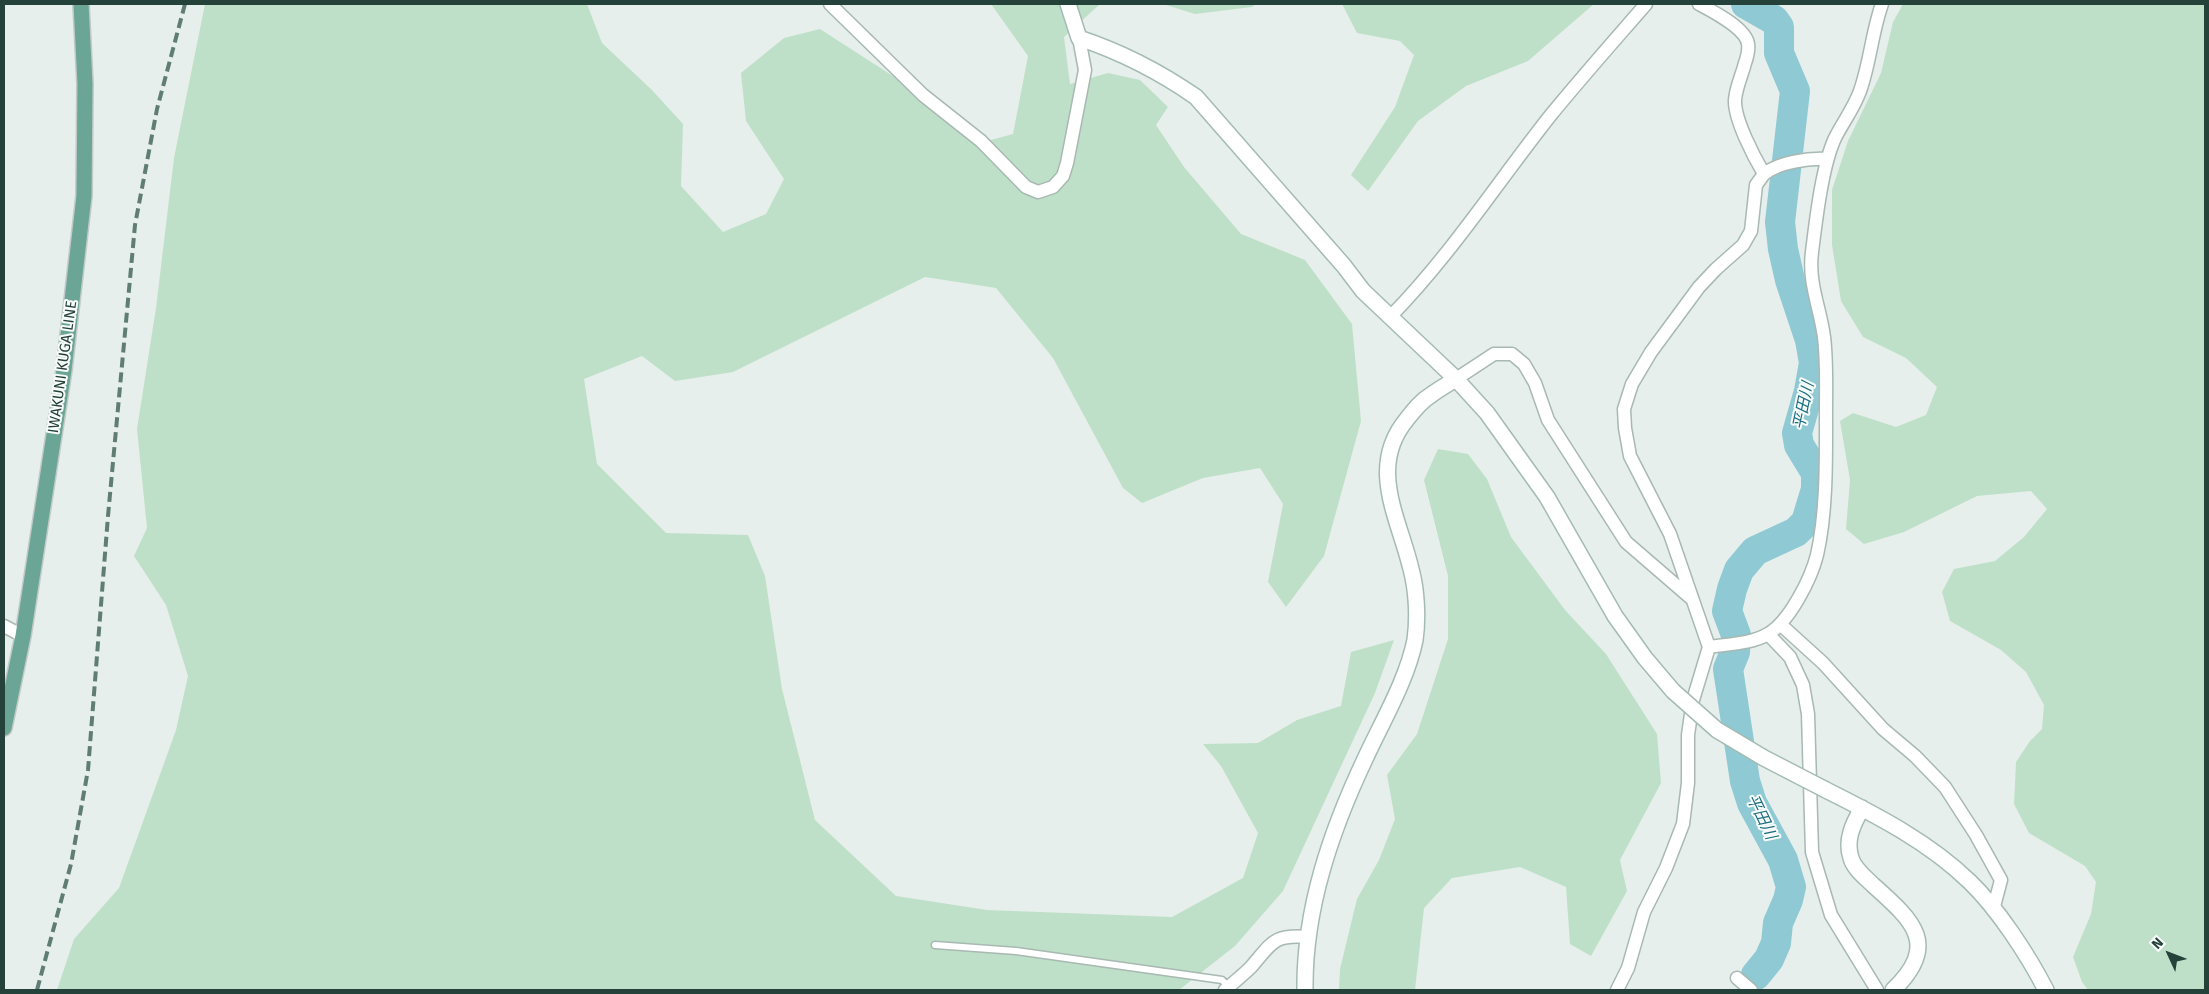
<!DOCTYPE html>
<meta charset="utf-8">
<style>
body{margin:0}
#map{position:relative;width:2209px;height:994px;overflow:hidden;background:#e6efeb;font-family:"Fira Sans",sans-serif}
canvas{display:block}
.frame{position:absolute;inset:0;border:5px solid #24423a;pointer-events:none}
.north{position:absolute;left:2144px;top:929px;width:50px;height:50px;-webkit-text-stroke:4px #f7fbf9;paint-order:stroke;rotate:313deg;font-size:14px;font-weight:700;line-height:20px;text-align:center;color:#24423a}
.north::after{content:'';display:block;margin:auto;width:18px;height:22px;background:#24423a;clip-path:polygon(50% 0,100% 100%,50% 72%,0 100%)}
</style>
<div id="map">
<canvas width="2209" height="994"></canvas>
<div class="frame"></div>
<div class="north">N</div>
</div>
<script>
const context = document.querySelector('canvas').getContext('2d');
context.lineJoin = 'round';
function fillPath(path, color) { context.fillStyle = color; context.fill(path, 'evenodd'); }
function stroke(path, color, width, dash) { context.strokeStyle = color; context.lineWidth = width; context.lineCap = dash ? 'butt' : 'round'; context.setLineDash(dash || []); context.stroke(path); }
function write(font, color, halo, rows, align = 'center') {
  context.font = font + ' "Fira Sans","Noto Sans JP",sans-serif'; context.lineWidth = 4; context.setLineDash([]); context.textBaseline = 'middle'; context.strokeStyle = halo; context.fillStyle = color; for (const [text, x, y, turn = 0] of rows) {
    context.save(); context.translate(x, y); context.rotate((+turn || 0) * Math.PI / 180); context.textAlign = isNaN(turn) ? turn : align; if (halo) context.strokeText(text, 0, 0); context.fillText(text, 0, 0); context.restore();
  }
}
fillPath(new Path2D(`
 M205,4H587L602,43L652,90L683,124L681,186L723,232L766,214L784,179L746,121L741,73L784,38L820,29L896,78L976,144L1013,134L1028,56L991,4H1100L1064,37L1070,84L1108,73L1140,80L1168,107L1156,125L1184,167L1241,234L1305,260L1352,324L1361,421L1324,556L1286,607L1268,582L1283,504L1260,468L1203,478L1142,503L1123,488L1053,358L996,288L925,277L733,372L675,381L642,356L584,379L597,464L666,533L748,535L765,576L782,689L815,820L896,896L987,910L1172,917L1243,878L1258,833L1221,766L1203,744L1258,743L1297,720L1341,706L1351,652L1394,640L1375,693L1283,891L1235,946L1179,990H57L74,939L119,888L176,730L188,676L166,605L134,556L147,528L137,429L156,308L174,158Z
 M1163,4H1256L1252,7L1195,14Z
 M1342,4H1594L1528,61L1466,86L1418,121L1368,191L1351,175L1395,107L1414,55L1400,41L1357,33Z
 M1903,4H2205V990H2088L2082,982L2073,957L2091,914L2096,882L2085,866L2029,833L2014,804L2016,762L2030,741L2042,729L2044,705L2026,672L2001,650L1950,621L1942,592L1954,569L1995,561L2024,537L2047,509L2031,491L1977,496L1904,532L1864,544L1846,529L1850,480L1840,421L1853,413L1896,427L1926,415L1937,387L1906,358L1863,337L1841,301L1832,245V190L1848,141L1881,73L1893,22Z
 M1438,449L1468,454L1487,479L1511,537L1565,610L1606,654L1657,734L1661,783L1620,860L1627,891L1591,956L1570,944L1566,887L1520,867L1452,878L1424,908L1415,990H1339L1340,969L1357,899L1379,860L1395,819L1387,775L1417,734L1448,639V576L1424,480Z`), '#bfe0c8');
stroke(new Path2D(`
 M1746,4L1774,20L1779,27V53L1795,91L1780,222L1783,249L1790,280L1810,340L1814,363L1809,391L1797,433L1799,445L1816,473V489L1806,522L1796,532L1755,551L1739,570L1732,589L1727,611L1736,635L1735,652L1728,669L1745,781L1752,803L1783,860L1791,887L1788,900L1778,923L1776,943L1769,959L1756,975`), '#8ec9d4', 30);
const lane = new Path2D(`
 M935,945L1016,951L1222,980L1229,987`);
const street = new Path2D(`
 M830,4L923,95L981,141L1026,187L1038,192L1053,187L1063,176L1067,163L1085,70L1079,38
 M1764,174C1779,162 1809,158 1827,159
 M1390,317C1450,256 1497,183 1550,116C1581,78 1614,41 1646,4
 M1456,379L1494,354H1512L1524,364L1535,383L1548,420L1626,542L1692,599
 M1780,624L1823,663L1883,729L1915,756L1945,787L1976,835L2001,880L1993,910
 M4,626L23,636
 M1768,634L1790,657L1803,685L1808,714L1812,852L1831,915L1877,990
 M1709,647C1728,644 1751,644 1768,634C1789,622 1811,579 1817,555C1827,511 1826,458 1826,412C1826,387 1827,362 1824,337C1820,307 1808,283 1812,252C1816,220 1822,166 1835,138C1843,122 1854,108 1860,91C1870,63 1872,32 1882,4
 M1737,978L1751,990
 M1225,990C1233,983 1243,975 1251,967C1272,943 1273,934 1308,937
 M1617,990L1628,968L1644,912L1666,868L1683,824L1688,783V735L1693,700L1709,647L1670,534L1630,456L1625,428L1624,409L1632,384L1651,352L1699,287L1716,269L1743,245L1751,231L1756,185L1764,174C1754,157 1734,119 1735,100C1736,87 1742,75 1745,63C1747,58 1749,49 1748,44C1746,28 1712,11 1699,4`);
const secondary = new Path2D(`
 M1068,4L1079,38C1121,52 1160,72 1196,97L1344,266L1363,291L1456,379L1487,413L1547,497L1615,616L1645,658L1673,691
 M1826,790C1876,815 1929,842 1970,882C1998,909 2028,955 2046,990
 M1862,808C1853,824 1845,840 1851,858C1854,869 1866,878 1873,885C1912,920 1941,944 1893,990
 M1305,990C1304,909 1331,831 1365,759C1382,722 1407,680 1415,640C1418,619 1417,591 1411,569C1399,518 1367,467 1407,419C1414,410 1421,401 1431,395C1439,389 1448,384 1456,379`);
const primary = new Path2D(`
 M4,728L23,636L64,370L84,196L85,84L81,4`);
stroke(lane, '#a8b8b2', 9);
stroke(street, '#a8b8b2', 15);
stroke(secondary, '#a4bbb3', 18);
stroke(primary, '#c2cac8', 18);
stroke(lane, '#fff', 6);
stroke(street, '#fff', 12);
stroke(secondary, '#fff', 15);
stroke(primary, '#6aa596', 15);
stroke(new Path2D(`
 M37,990L71,864L88,770L108,516L135,225L157,109L185,4`), '#5f7d75', 4, [10, 5]);
const secondaryBridge = new Path2D(`
 M1673,691L1717,730L1764,758L1826,790`);
stroke(secondaryBridge, '#a4bbb3', 18, []);
stroke(secondaryBridge, '#fff', 15);
write('15px', '#24423a', '#f7fbf9', [
 ["IWAKUNI KUGA LINE",63,367,-82]
]);
write('italic 16px', '#1c6f80', '#f7fbf9', [
 ["平田川",1804,406,-78],
 ["平田川",1761,817,64]
]);
</script>
